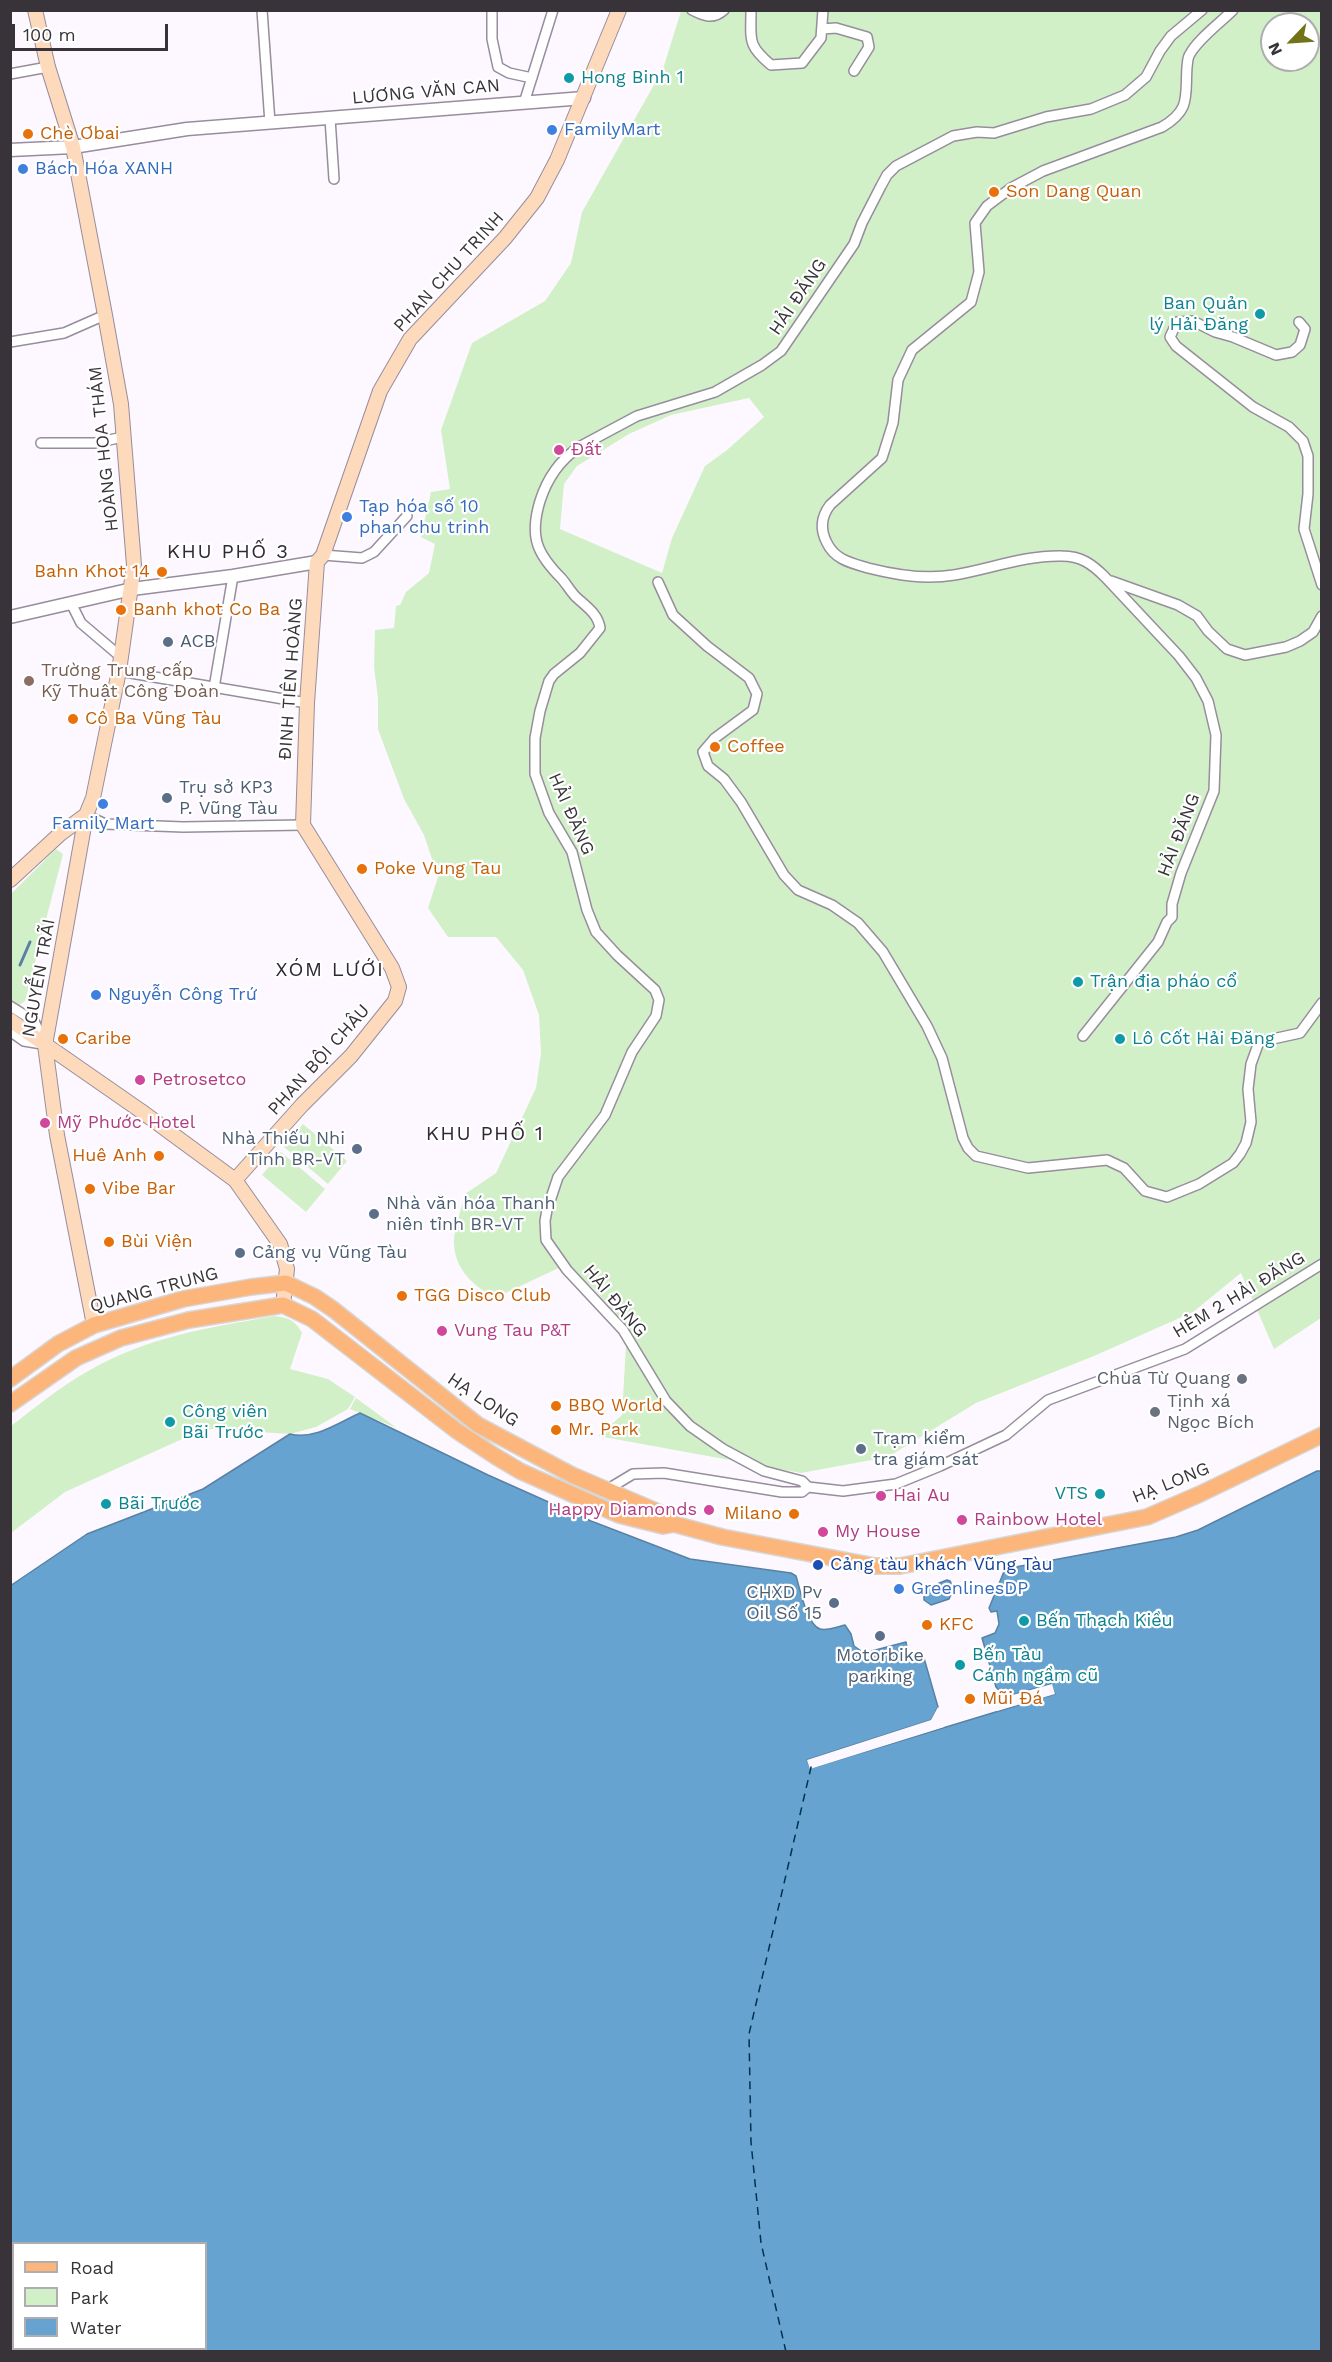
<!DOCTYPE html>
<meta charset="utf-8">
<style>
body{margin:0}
#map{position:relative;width:1332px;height:2362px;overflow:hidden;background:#fdf8ff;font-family:"Work Sans",sans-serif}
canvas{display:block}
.frame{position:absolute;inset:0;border:12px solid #373339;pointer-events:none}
.legend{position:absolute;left:12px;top:2242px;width:195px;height:108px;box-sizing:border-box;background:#fff;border:2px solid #afadb0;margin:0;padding:8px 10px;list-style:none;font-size:18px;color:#373339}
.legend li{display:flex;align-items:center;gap:12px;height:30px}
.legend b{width:30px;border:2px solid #afadb0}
.north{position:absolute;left:1260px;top:12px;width:60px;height:60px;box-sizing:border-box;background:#fff;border:2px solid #afadb0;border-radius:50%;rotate:245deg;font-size:16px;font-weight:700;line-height:24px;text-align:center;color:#373339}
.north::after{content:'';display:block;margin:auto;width:21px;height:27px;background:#727318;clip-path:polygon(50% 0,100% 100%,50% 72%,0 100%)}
.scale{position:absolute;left:12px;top:24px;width:156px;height:27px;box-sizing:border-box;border:3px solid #373339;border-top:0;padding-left:8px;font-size:18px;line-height:21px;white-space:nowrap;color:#373339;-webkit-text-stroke:4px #fff;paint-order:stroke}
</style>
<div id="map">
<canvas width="1332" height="2362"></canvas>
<div class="frame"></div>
<ul class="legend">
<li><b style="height:8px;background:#fcb67b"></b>Road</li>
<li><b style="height:16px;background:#d2f0c8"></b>Park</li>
<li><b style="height:16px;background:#67a3d0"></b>Water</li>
</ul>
<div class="north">N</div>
<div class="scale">100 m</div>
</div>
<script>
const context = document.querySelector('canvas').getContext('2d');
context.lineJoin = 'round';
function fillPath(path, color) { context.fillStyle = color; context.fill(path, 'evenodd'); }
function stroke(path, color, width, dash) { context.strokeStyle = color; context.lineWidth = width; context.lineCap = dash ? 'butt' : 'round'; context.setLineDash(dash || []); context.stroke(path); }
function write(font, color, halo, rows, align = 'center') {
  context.font = font + ' "Work Sans",sans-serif'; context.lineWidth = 4.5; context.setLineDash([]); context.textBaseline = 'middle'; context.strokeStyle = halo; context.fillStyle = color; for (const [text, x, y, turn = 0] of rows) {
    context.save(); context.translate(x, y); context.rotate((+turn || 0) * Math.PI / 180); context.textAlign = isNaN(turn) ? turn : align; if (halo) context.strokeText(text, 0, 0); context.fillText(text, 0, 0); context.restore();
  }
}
fillPath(new Path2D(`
 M681,11H1321V1318L1274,1349L1241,1273L1193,1312L1094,1356L976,1403L888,1457L801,1473L598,1436L622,1415L627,1327L594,1289L567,1264L495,1298C474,1286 455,1270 454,1244C453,1232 462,1207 465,1194L496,1173L536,1088L541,1053L539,1015L523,970L496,937H448L428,908L438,877L424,835L404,799L378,729V698L374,667L375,630L394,628L396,606L400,605L406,592L429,573L435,544L421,537L431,492L450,489L441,430L472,343L545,301L571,263L582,212L663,69ZM1272,24H1308V60H1272ZM749,398L764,417L727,450L705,466L672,538L662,573L560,529L564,484L577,466L629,434L671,415Z
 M56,849L63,854L25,1001L17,1007L11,1002V894Z
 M303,1124L347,1161L328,1184L284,1147Z
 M281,1152L325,1189L306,1212L262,1175Z
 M275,1316C289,1318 295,1320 302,1333L290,1369L328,1379L355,1397L348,1409L316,1427L290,1434L212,1429L200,1431L65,1492L11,1533V1426C36,1407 62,1385 90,1370C147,1337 211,1327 275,1316Z
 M356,1398L397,1428L350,1409Z`), '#d2f0c8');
const water = new Path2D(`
 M360,1413L488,1475L591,1521L690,1559L791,1573L796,1576C800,1589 807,1625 820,1629C827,1631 837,1627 845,1625L851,1634L854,1646L864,1653L906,1642L908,1653L919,1659L924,1658L938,1707L931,1720L807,1760L811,1768L1055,1694L1051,1684L1005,1697L996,1687L982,1638L995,1633L999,1624L997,1611L991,1612L989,1608L1005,1569L1176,1537L1198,1530L1317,1471H1321V2351L11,2352L10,1586L87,1534L203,1489L290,1434C315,1440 338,1423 360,1413ZM14,2244H206V2348H14Z
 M947,1580L950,1581L954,1588L949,1599L931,1605L924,1600V1594L932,1586Z`);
fillPath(water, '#67a3d0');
stroke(water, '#5981a3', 1.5);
fillPath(new Path2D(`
 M1052,1684L1055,1694L997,1711L996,1708L1051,1692L1050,1687L1006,1700L1002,1698Z
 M938,1707L940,1711L932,1723L811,1762L812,1765L943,1724L944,1727L810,1769L807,1760L931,1720Z`), '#fdf8ff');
stroke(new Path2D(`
 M20,965L30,942`), '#5981a3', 3);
stroke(new Path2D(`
 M786,2352L761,2243L751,2142L749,2034L812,1763`), '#003150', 1.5, [8, 6]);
const minor = new Path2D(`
 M262,10L270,123
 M492,10V39L498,67L509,73L532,78
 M692,10C704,16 713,20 724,10
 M751,10C751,40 747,45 771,65L802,63L821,38L823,10
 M822,29L836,28L867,37L869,47L854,71
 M10,74L48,67
 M524,103L553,10
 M330,118L334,179
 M1299,322L1305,329L1300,345L1292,352L1276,355L1233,337L1215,332L1193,321L1177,322L1170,337L1176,346L1253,407L1289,427L1303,441L1308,456V494L1304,529L1322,585
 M10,342L64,333L105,315
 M41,443H95L123,437
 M323,555L362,558L374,552L407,516
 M1111,581L1178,605L1197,616L1208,631L1227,649L1245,655L1286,647L1300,641L1313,632L1322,616
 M658,582L673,615L707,646L749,678L757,694L753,710L715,738L703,752L708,766L724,779L741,802L784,875L798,890L832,905L858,923L883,952L927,1026L942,1058L963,1138L968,1148L976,1156L1028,1168L1107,1160L1124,1168L1145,1191L1167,1197L1199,1184L1233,1163L1240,1154L1246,1143L1251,1122L1248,1089L1251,1064L1259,1042L1300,1033L1322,1003
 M71,603L81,623L121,657
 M119,671L307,703
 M214,688L233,576
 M86,815L105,824L183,827L303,825
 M10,1006L34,1021L44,1043
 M10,1031L24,1041L42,1044
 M1083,1036L1158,942L1167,922L1172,917V904L1181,873L1214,791L1216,735L1208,701L1196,678L1179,656L1105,577C1092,564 1081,556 1062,556C1025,555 990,569 954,575C925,580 896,575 868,568C852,563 835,560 827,543C820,530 821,517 830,505L882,458L893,423L898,380L912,350L971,302L979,272L975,223L987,206L1011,188L1043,171L1162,127C1191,110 1185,97 1187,67C1188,62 1187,58 1190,54C1198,39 1220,23 1233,10
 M808,1487L843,1491L896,1484L940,1466L1006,1435L1048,1400L1185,1349L1322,1264
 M608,1489L633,1474L664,1473L782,1492H802L808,1487L802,1481L764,1471L723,1449L690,1426L666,1401L623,1330L567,1270L546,1240L545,1221L547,1210L558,1177L605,1115L632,1052L656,1016L659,1000L655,990L617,955L596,932L587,910L572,852L549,813L535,774V738L540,711L549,681L554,674L580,653L600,628C598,614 587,607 576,597C571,592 567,585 562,579C537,554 529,537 540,501C547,479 560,460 579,447L637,416L715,392L762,365L781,351L854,244L862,223L881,186L887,175L896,166L953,136L977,132L994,133L1046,117L1091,109L1125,95L1146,77L1160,51L1171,36L1202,10`);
const tertiary = new Path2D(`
 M10,150L73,147L187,129L584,98
 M10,617L132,589L233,576L317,562`);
const secondary = new Path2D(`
 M35,10L48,67L73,147L105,315L121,404L134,565L119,671L93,798L86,815L45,1045L57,1135L94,1325
 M10,880L60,834L86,815
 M10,1020L141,1111L235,1180L280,1244L287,1269L283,1305
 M235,1180L302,1105L351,1056L395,1001L399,987L392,968L303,825L307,703L317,562L323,555L380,391L410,339L505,238L537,198L557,160L619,10`);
const primary = new Path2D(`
 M10,1379L58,1344L94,1325L183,1299L251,1287L286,1283L315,1297L334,1310L478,1425L572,1475L665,1515L674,1524
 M10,1404L76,1358L121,1338L189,1320L283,1305L312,1319L457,1431L495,1456L520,1471L619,1515L663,1526L674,1524L722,1537L875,1566H900L1147,1517L1200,1494L1322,1435`);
stroke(minor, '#978d9d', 12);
stroke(tertiary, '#978d9d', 15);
stroke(secondary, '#978d9d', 16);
stroke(primary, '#d7d6d7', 18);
stroke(minor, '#fff', 9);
stroke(tertiary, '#fff', 12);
stroke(secondary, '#fedabd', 14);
stroke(primary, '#fcb67b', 15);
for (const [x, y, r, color] of [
 [569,78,6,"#0f9aa8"],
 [552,130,6,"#3f7fe0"],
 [28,134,6,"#e8710a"],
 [23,169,6,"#3f7fe0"],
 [994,192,6,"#e8710a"],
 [1260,314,6,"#0f9aa8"],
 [559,450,6,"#d1479c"],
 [347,517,6,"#3f7fe0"],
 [162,572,6,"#e8710a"],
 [121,610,6,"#e8710a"],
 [168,642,6,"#5c6f8a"],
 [29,681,6,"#8d6e63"],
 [73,719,6,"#e8710a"],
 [715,747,6,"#e8710a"],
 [167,798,6,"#5c6f8a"],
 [103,804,6,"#3f7fe0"],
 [362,869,6,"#e8710a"],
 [1078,982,6,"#0f9aa8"],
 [96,995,6,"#3f7fe0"],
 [63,1039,6,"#e8710a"],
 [1120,1039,6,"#0f9aa8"],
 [140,1080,6,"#d1479c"],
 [45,1123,6,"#d1479c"],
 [357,1149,6,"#5c6f8a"],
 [159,1156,6,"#e8710a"],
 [90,1189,6,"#e8710a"],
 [374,1214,6,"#5c6f8a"],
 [109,1242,6,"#e8710a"],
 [240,1253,6,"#5c6f8a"],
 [402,1296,6,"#e8710a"],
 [442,1331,6,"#d1479c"],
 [1242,1379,6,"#6b7280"],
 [556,1406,6,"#e8710a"],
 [1155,1412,6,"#6b7280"],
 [170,1422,6,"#0f9aa8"],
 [556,1430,6,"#e8710a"],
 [861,1449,6,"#5c6f8a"],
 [1100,1494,6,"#0f9aa8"],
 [881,1496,6,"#d1479c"],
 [106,1504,6,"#0f9aa8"],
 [709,1510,6,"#d1479c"],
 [794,1514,6,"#e8710a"],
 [962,1520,6,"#d1479c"],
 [823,1532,6,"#d1479c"],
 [818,1565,6,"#1a4fb4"],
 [899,1589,6,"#3f7fe0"],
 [834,1603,6,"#5c6f8a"],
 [1024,1621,6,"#0f9aa8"],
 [927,1625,6,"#e8710a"],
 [880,1636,6,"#5c6f8a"],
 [960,1665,6,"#0f9aa8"],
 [970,1699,6,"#e8710a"]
]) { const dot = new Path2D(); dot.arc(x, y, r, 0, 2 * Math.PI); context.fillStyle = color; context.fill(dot); stroke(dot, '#fff', 2); }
write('18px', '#0d838f', '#fff', [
 ["Hong Binh 1",581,78],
 ["Ban Quản",1248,304,"right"],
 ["lý Hải Đăng",1248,325,"right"],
 ["Trận địa pháo cổ",1090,982],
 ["Lô Cốt Hải Đăng",1132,1039],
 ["Công viên",182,1412],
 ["Bãi Trước",182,1433],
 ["VTS",1088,1494,"right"],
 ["Bãi Trước",118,1504],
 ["Bến Thạch Kiều",1036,1621],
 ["Bến Tàu",972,1655],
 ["Cánh ngầm cũ",972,1676]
], 'left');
write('18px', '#373339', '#fff', [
 ["LƯƠNG VĂN CAN",426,92,-5],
 ["PHAN CHU TRINH",449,272,-48],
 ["HẢI ĐĂNG",798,297,-56],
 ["HOÀNG HOA THÁM",104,449,-96],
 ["ĐINH TIÊN HOÀNG",291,679,-86],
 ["HẢI ĐĂNG",571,814,66],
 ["HẢI ĐĂNG",1179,835,-69],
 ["NGUYỄN TRÃI",39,978,-80],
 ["PHAN BỘI CHÂU",319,1060,-48],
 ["QUANG TRUNG",154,1290,-15],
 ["HẺM 2 HẢI ĐĂNG",1239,1295,-31],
 ["HẢI ĐĂNG",615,1301,50],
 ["HẠ LONG",483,1400,34],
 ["HẠ LONG",1171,1483,-22]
]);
write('18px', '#366cbe', '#fff', [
 ["FamilyMart",564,130],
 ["Bách Hóa XANH",35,169],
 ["Tạp hóa số 10",359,507],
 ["phan chu trinh",359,528],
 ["Family Mart",103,824,"center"],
 ["Nguyễn Công Trứ",108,995],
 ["GreenlinesDP",911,1589]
], 'left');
write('18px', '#c56008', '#fff', [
 ["Chè Ơbai",40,134],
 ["Son Dang Quan",1006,192],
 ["Bahn Khot 14",150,572,"right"],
 ["Banh khot Co Ba",133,610],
 ["Cô Ba Vũng Tàu",85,719],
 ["Coffee",727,747],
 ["Poke Vung Tau",374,869],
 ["Caribe",75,1039],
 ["Huê Anh",147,1156,"right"],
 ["Vibe Bar",102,1189],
 ["Bùi Viện",121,1242],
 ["TGG Disco Club",414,1296],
 ["BBQ World",568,1406],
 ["Mr. Park",568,1430],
 ["Milano",782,1514,"right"],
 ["KFC",939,1625],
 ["Mũi Đá",982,1699]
], 'left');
write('18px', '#b23c85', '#fff', [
 ["Đất",571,450],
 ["Petrosetco",152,1080],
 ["Mỹ Phước Hotel",57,1123],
 ["Vung Tau P&T",454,1331],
 ["Hai Au",893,1496],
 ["Happy Diamonds",697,1510,"right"],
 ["Rainbow Hotel",974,1520],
 ["My House",835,1532]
], 'left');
write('18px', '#4e5e75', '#fff', [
 ["ACB",180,642],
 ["Trụ sở KP3",179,788],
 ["P. Vũng Tàu",179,809],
 ["Nhà Thiếu Nhi",345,1139,"right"],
 ["Tỉnh BR-VT",345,1160,"right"],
 ["Nhà văn hóa Thanh",386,1204],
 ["niên tỉnh BR-VT",386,1225],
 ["Cảng vụ Vũng Tàu",252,1253],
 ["Trạm kiểm",873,1439],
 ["tra giám sát",873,1460],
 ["CHXD Pv",822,1593,"right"],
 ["Oil Số 15",822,1614,"right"],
 ["Motorbike",880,1656,"center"],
 ["parking",880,1677,"center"]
], 'left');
write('18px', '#785e54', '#fff', [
 ["Trường Trung cấp",41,671],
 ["Kỹ Thuật Công Đoàn",41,692]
], 'left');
write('18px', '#5b616d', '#fff', [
 ["Chùa Từ Quang",1230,1379],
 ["Tịnh xá",1167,1402,"left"],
 ["Ngọc Bích",1167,1423,"left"]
], 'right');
write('18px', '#164399', '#fff', [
 ["Cảng tàu khách Vũng Tàu",830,1565]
], 'left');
context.letterSpacing = '1.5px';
write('20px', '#302834', '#fff', [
 ["KHU PHỐ 3",228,552],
 ["XÓM LƯỚI",330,970],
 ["KHU PHỐ 1",485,1134]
]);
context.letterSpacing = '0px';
</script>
